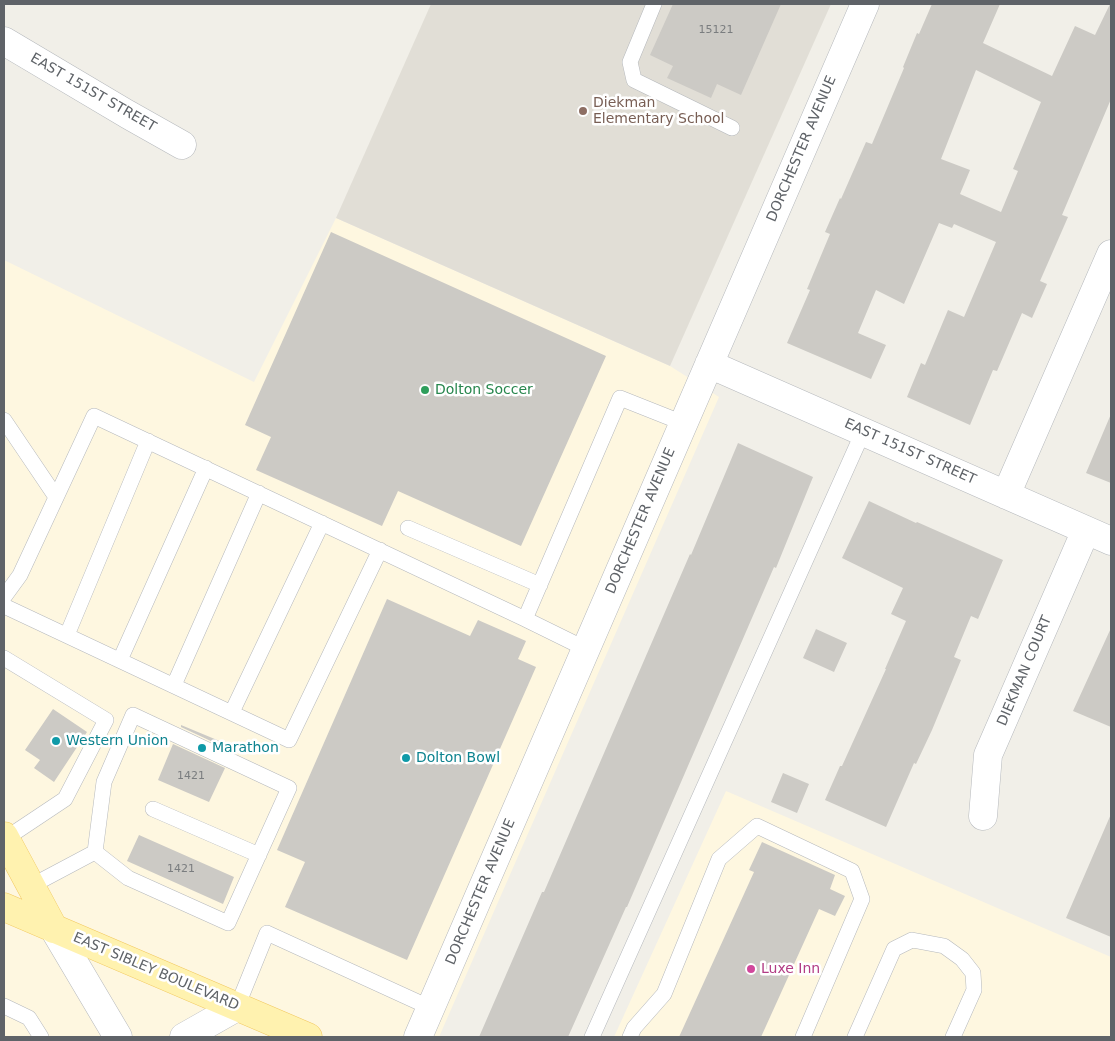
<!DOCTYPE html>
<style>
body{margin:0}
#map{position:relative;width:1115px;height:1041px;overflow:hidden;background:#f1efe8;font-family:"DejaVu Sans",sans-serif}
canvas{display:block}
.frame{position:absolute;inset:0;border:5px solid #5f6368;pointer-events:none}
</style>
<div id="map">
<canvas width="1115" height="1041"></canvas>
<div class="frame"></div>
</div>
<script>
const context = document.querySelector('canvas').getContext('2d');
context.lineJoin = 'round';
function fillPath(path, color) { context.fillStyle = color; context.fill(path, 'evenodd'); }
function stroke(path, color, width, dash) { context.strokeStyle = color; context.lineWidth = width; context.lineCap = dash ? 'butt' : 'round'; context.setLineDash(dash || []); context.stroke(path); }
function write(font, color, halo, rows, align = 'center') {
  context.font = font + ' "DejaVu Sans",sans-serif'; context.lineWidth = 5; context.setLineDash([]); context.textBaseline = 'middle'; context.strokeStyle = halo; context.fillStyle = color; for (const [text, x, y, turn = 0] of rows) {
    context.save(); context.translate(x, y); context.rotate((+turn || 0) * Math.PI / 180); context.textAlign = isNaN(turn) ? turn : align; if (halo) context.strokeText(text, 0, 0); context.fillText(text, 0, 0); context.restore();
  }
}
fillPath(new Path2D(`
 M336,218L670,366L719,397L439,1037H4V260L254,382Z
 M726,791L1111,957V1037H614Z`), '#fef7e0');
fillPath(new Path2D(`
 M431,4H831L670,366L336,218Z`), '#e1ded6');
fillPath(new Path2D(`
 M673,4H781L741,95L717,84L711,98L667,78L673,66L650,55Z
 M932,4H1000L983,43L1052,76L1075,26L1095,35L1110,4H1111V99L1062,215L1068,217L1040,281L1047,284L1032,318L1022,313L997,371L993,370L970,425L907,397L921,363L925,365L948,310L964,317L996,242L954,224L952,228L939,223L904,304L876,290L858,333L886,345L871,379L787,343L810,290L807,289L830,234L825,232L840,198L841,199L866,142L872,144L904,68L903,67L917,33L919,34ZM976,70L1041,102L1013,169L1018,171L1001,212L960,194L970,170L941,159Z
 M331,232L606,356L521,546L398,491L382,526L256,470L271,437L245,425Z
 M1111,414V483L1086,473Z
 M738,443L813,477L776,568L774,567L627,907H626L568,1037H479L542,892H544L690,554L691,555Z
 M869,501L916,523L917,522L1003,560L978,619L971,616L954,657L961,660L932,730L916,764L914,763L886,827L825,800L840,766H842L886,669H885L906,621L891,614L903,588L842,558Z
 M387,599L470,636L478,620L526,641L518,659L536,667L407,960L285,907L305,862L277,850Z
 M1111,628V727L1073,711Z
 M816,629L847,643L834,672L803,658Z
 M53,709L87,732L54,782L34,768L40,760L25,750Z
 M181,725L234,747L232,751L181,727Z
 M173,744L225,768L209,802L158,780Z
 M783,773L809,784L797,813L771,802Z
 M1111,814V937L1066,918Z
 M139,835L234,877L223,904L127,861Z
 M762,842L835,875L830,889L845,896L835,916L819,909L761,1037H679L754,872L749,870Z`), '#cccac5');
const service = new Path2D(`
 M654,4L630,62L634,80L732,128
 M4,420L56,497
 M408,528L540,585
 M4,597L20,575L94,416L525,619
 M4,606L289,740L380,550
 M67,635L148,441
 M586,649L525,619L620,398L683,423
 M4,658L106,720L65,799L5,839
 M120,660L206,468
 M174,685L259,493
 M232,712L322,523
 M153,809L259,855
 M31,886L95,852L128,878L228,923L289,788L133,715L104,782L95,852
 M4,1006L29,1018L41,1037
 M237,1007L267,933L431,1008
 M592,1037L863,432
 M630,1037L634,1028L664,994L719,859L757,826L852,871L862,899L803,1037
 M855,1037L894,949L912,940L944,946L962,959L973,973L974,990L953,1037`);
const minor = new Path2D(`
 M4,41L127,114L182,145
 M709,364L1111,541
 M1006,495L1111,254
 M983,816L988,755L1086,530
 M418,1037L865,4`);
const tertiary = new Path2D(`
 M54,929L118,1037
 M184,1037L237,1007`);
const primary = new Path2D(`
 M4,836L54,929
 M4,907L308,1037`);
stroke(service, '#b5b8bc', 16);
stroke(minor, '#b5b8bc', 29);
stroke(tertiary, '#b5b8bc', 29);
stroke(primary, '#f2c960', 29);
stroke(service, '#fff', 15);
stroke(minor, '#fff', 28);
stroke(tertiary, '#fff', 28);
stroke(primary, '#fff2af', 28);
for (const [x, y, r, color] of [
 [583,111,5,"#8d6e63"],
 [425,390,5,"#2e9e5b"],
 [56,741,5,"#0f9aa8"],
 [202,748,5,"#0f9aa8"],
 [406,758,5,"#0f9aa8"],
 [751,969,5,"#d1479c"]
]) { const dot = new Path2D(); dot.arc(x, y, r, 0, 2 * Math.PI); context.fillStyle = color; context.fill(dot); stroke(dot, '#fff', 2); }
write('11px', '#7a7d7f', null, [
 ["15121",716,30],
 ["1421",191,776],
 ["1421",181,869]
]);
write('14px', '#5f6368', '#fff', [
 ["EAST 151ST STREET",93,93,30],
 ["DORCHESTER AVENUE",802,149,-67],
 ["EAST 151ST STREET",910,452,24],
 ["DORCHESTER AVENUE",641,521,-67],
 ["DIEKMAN COURT",1025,671,-67],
 ["DORCHESTER AVENUE",481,892,-67],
 ["EAST SIBLEY BOULEVARD",156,972,23]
]);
write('14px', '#785e54', '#fff', [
 ["Diekman",593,103],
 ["Elementary School",593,119]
], 'left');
write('14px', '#27864d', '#fff', [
 ["Dolton Soccer",435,390]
], 'left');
write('14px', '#0d838f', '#fff', [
 ["Western Union",66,741],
 ["Marathon",212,748],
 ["Dolton Bowl",416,758]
], 'left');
write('14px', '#b23c85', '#fff', [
 ["Luxe Inn",761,969]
], 'left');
</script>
